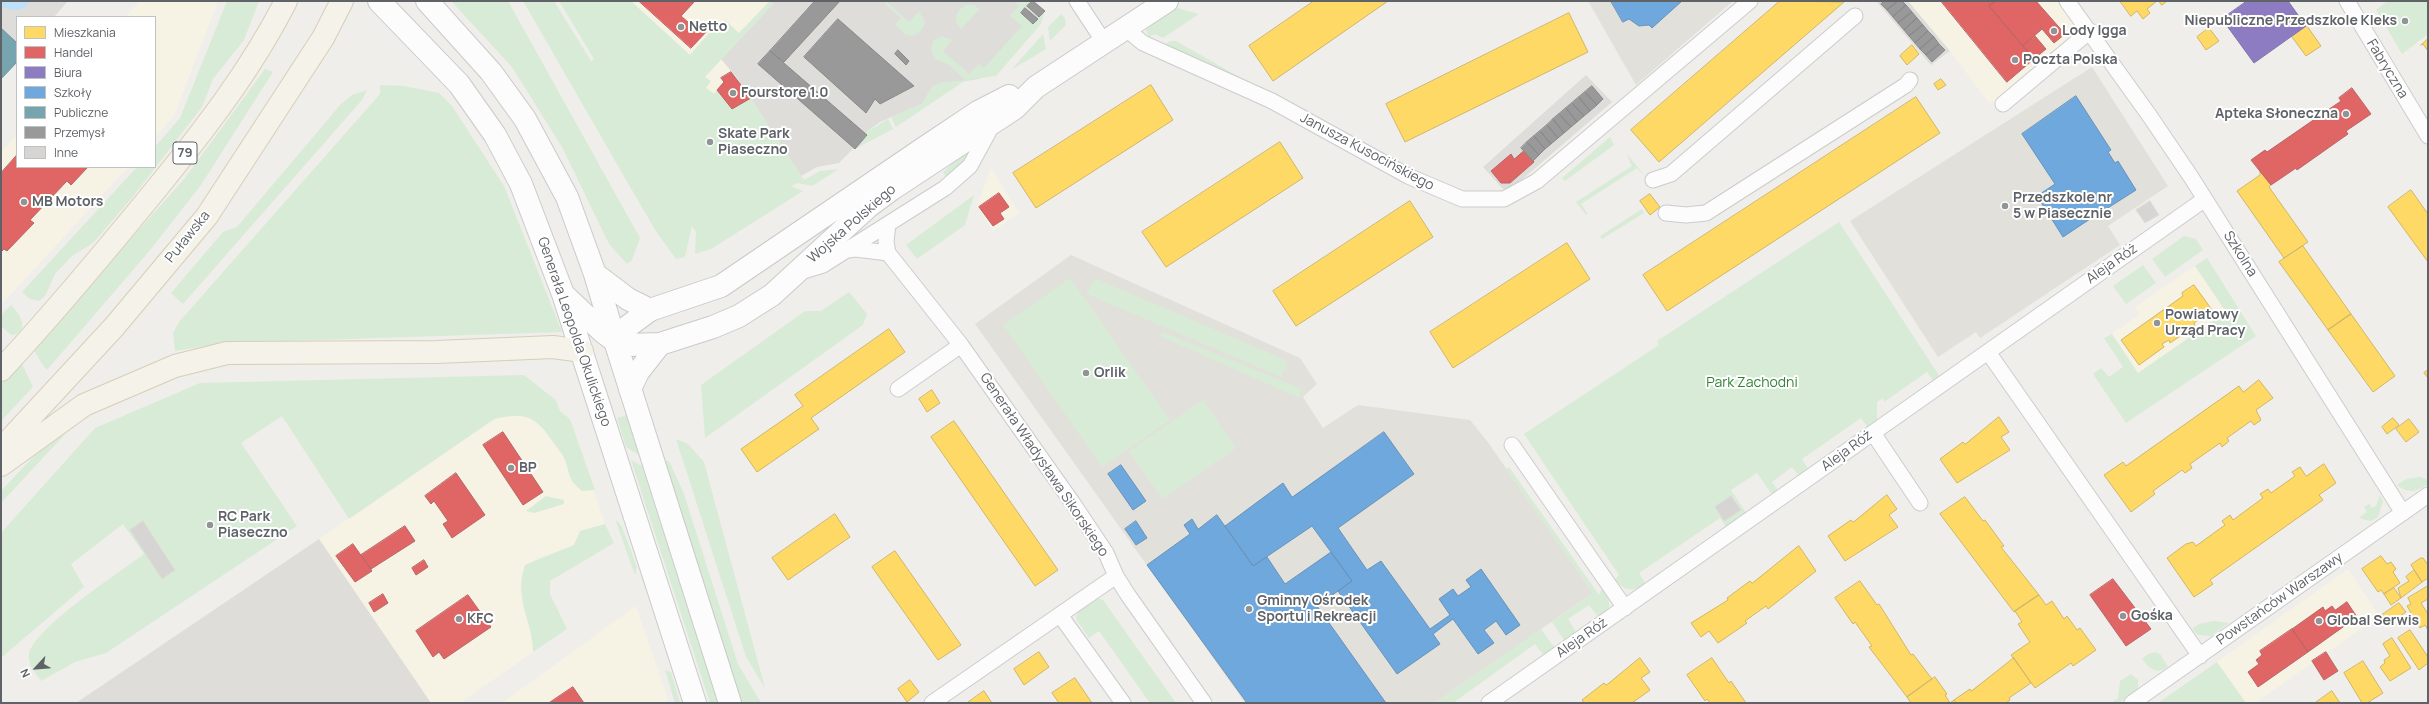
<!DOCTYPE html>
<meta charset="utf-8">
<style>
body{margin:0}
#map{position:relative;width:2429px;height:704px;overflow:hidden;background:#efeeea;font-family:Manrope,sans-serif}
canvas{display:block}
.frame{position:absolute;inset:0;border:2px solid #5f6368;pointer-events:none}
.legend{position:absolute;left:16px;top:16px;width:140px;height:152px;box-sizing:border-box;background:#fff;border:1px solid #bfc1c3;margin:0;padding:5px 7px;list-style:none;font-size:12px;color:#5f6368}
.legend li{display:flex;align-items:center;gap:8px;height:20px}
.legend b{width:20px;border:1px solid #bfc1c3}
.north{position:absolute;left:16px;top:648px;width:40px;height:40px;-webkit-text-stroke:3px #fff;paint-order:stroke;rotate:244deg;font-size:11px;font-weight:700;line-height:16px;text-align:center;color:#5f6368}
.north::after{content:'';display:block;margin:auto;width:14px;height:18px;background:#5f6368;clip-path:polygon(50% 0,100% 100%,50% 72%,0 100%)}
</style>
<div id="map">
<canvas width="2429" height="704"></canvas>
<div class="frame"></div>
<ul class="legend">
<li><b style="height:11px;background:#ffd966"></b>Mieszkania</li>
<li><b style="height:11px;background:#e06666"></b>Handel</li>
<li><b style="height:11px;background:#8e7cc3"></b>Biura</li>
<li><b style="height:11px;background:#6fa8dc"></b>Szkoły</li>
<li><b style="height:11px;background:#76a5af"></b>Publiczne</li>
<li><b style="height:11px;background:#999"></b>Przemysł</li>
<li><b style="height:11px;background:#d6d5d3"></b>Inne</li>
</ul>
<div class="north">N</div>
</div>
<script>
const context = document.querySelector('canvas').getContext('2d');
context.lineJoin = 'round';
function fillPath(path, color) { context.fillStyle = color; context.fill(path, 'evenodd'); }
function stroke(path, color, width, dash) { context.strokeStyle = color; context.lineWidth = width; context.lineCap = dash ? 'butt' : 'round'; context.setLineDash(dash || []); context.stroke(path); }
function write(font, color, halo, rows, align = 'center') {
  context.font = font + ' Manrope,sans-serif'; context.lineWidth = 4; context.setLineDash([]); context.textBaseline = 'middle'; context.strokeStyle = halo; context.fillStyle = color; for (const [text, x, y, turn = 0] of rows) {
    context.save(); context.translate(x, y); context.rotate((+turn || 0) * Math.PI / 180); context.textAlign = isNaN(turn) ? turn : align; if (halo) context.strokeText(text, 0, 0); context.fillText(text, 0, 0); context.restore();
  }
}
fillPath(new Path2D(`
 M140,1H218L174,116L155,137V17H125Z
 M631,1H769L739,33L710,32L690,55Z
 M1908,1H2058L2074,22V29L2072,34L1990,104L1950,51Z
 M721,59L751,98L732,109L717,91L714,94L706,88L705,77Z
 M17,135V167H128L1,305V152Z
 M991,168L1019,213L993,231L977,206Z
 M2195,266L2226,312L2138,373L2112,334L2140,314L2135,307Z
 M541,388L556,400L560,411L570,419L605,524L580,531L574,545L533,560L522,603L533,640V652L460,703H431L319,539Z
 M2348,569L2379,616L2255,703H2246L2217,662Z
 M636,606L668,700L663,703H502Z`), '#f7f3e4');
fillPath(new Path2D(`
 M1,1H68L54,17H17V43L1,28Z
 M770,1H1033L1045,11L979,79L933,86L922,104L880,122L865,133L867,135L839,163L817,167L801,176L738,79L721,59L773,4Z
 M1876,1H1908L1950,51L1931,65Z
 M1586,75L1612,102L1512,188L1503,189L1483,167Z
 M319,539L431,703H76Z`), '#dfddda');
fillPath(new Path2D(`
 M1588,1H1733L1636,85Z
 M2092,67L2168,186L2108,226L2120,245L1980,338L1976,332L1938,357L1850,221Z
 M1071,255L1300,358L1317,384L1303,397L1323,428L1358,405L1470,420L1487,441L1593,593L1435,703H1245L975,324Z`), '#e2e0da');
fillPath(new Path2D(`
 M227,1H259L244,40L213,79L202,107L131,199L93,243L72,256L55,274L45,296L39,301L30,299L22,292L137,167H155V147L180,118Z
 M451,1H508L640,238L632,260L627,264L609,244L562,147L512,67Z
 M523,1H554L591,61L594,59L559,1H631L690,55L710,32L712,33L725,20L739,33L770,1L773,4L705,77L711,81L706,88L714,94L717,90L732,109L751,98L804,180L820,171L839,169L812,186L798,183L791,186L803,191L711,249L695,254L696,232L692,226L685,257L676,259L655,230Z
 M882,1H886L909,22L919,11L925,22C922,32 916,37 906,35L895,25L901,18Z
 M1014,1H1031L1021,13L1033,24L1045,11L1041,24L996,76L966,80L896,127L891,117L922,104L933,86L939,83L965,80L949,65L935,59L931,50L933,41L942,36L952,40L943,51L969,74L979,64L984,68L1022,26L1010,16L1019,6Z
 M2388,1H2428V34L2402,54L2376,10Z
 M966,5H973L980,9L961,29C953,21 955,10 966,5Z
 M1177,8L1199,14L1163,38L1155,34L1149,37L1146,30L1148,26Z
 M1061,14L1065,18L1066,25L1050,41L1048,27Z
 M1043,34L1046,49L1011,70Z
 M1170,41H1176L1264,91L1164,45Z
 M265,69L273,72L201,185L151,249L47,370C40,363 38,354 32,349L185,178Z
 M380,85L404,86L439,93L452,106L504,186L562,332L225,343L175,351L173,333L179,322L380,94Z
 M367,90L362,100L183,304L171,293L223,232L237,227L341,104L352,95Z
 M888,119L893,129L855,149L867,136L865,133Z
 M1610,137L1614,145L1565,181L1562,178Z
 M971,146L964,161L946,177L943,172Z
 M1626,153L1646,177L1637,168L1581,204L1588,214L1586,215L1576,202L1632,166Z
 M974,195L965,225L917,259L906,245Z
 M1642,209L1644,213L1602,239L1600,236Z
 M1839,222L1940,377L1934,382L1927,372L1884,402L1883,398L1877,402V422L1868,428L1861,418L1802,459L1809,470L1799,476L1792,467L1772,482L1779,492L1773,496L1757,473L1731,490L1747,514L1727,528L1720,518L1639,573L1646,584C1634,592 1624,592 1615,579L1619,575L1524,434L1659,345L1657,341Z
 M2184,236L2196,239L2203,250L2165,277L2152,259Z
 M2207,258L2256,336L2126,423L2093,374L2101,368L2109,377L2123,367L2104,338L2112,334L2138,373L2226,312L2195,266Z
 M2143,265L2156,283L2126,304L2113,286Z
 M1070,278L1170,420L1102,467L1003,325Z
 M1094,278L1288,361L1281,377L1087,294Z
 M849,292L867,314L863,325L705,438L701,385L805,311H821Z
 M11,305C20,313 31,333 11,335L1,326V315Z
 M1163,332L1302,389L1299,398L1160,336Z
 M22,364L33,387L1,421V384Z
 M524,375L556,400L560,411L570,419L595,490L582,491C567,478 571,477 565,460C563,454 557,448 553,442C536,416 525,412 494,419L349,519L282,416L241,443L297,526L106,653L75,662L41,681C36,673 27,665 29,654C34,628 120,572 144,554L123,524L71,564L84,587L1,658V533L95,428L200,383Z
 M1203,400L1236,448L1162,499L1129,451Z
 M627,415L639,455L626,447L617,418Z
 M64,431H68L1,503V491L34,456Z
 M676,439L688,444L704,462L765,688L746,657Z
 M631,460L642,466L718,703H710Z
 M664,461H669L684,494L738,664L761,703H741Z
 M1509,467L1599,595L1602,588L1609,601V610L1602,616L1598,617L1589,605L1568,619L1576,632L1575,637L1566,643L1552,622L1593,593L1506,469Z
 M2420,477L2428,480V484C2417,492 2408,494 2397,485L2406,479Z
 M2380,495L2383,501L2378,517L2371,521L2361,519L2360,517L2367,512L2364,507L2369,504L2372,508L2376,506Z
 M546,496L564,500V504L534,513L526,511Z
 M615,519L621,525L637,567L635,575Z
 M605,524L614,543L550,581V594L567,629L533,652C533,621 513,598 525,565L574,545L580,531Z
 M1095,598L1103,600L1176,703H1150L1099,631L1089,638L1076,619C1077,608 1086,603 1095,598Z
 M2214,621L2229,623L2211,636L2198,635L2192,629L2199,624Z
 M1541,629L1554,647L1553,650L1544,656L1535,644L1453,703H1435Z
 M2155,652L2160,654L2168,667C2156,675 2150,669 2142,659L2148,654Z
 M2217,662L2246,703H2158Z
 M665,670L671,672L680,703H675Z
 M2131,674L2138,680V690L2119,703H2111L2118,698L2120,681Z`), '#d8ebd6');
fillPath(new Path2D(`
 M1,1H31C23,12 12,12 1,6Z`), '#bfe0f9');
const homes = new Path2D(`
 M1314,1H1388L1273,81L1249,46Z
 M1780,1L1844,2L1659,162L1631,130Z
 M2120,1H2157L2147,9L2150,13L2143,19L2137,11L2131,16Z
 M2159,1H2167L2162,5Z
 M1569,13L1588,52L1405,142L1386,104Z
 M2307,26L2321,46L2306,56L2292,37Z
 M2209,28L2219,41L2206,50L2197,37Z
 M2428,39V51L2423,44L2421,45Z
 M1912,45L1919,54L1907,65L1900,56Z
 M1941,79L1946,85L1938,90L1934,84Z
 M1151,85L1173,120L1036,208L1013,173Z
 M1916,97L1940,133L1667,311L1643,275Z
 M1280,142L1303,178L1166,267L1142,232Z
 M2260,171L2271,185L2269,187L2308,242L2284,258L2237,191L2260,175Z
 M2411,190L2428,214V262L2388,207Z
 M1650,194L1660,207L1650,215L1640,201Z
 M1410,201L1433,237L1296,326L1273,291Z
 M1567,243L1590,279L1453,368L1430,332Z
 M2303,246L2351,314L2328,330L2279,262Z
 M2194,285L2212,310L2194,323L2195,326L2170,343L2169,340L2162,344L2164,347L2139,365L2121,340L2183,296L2182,293Z
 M2351,314L2395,376L2373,392L2328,330Z
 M889,329L905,352L811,418L819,429L757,472L741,449L803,406L795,395Z
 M2428,370V378L2424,373Z
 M2259,380L2273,398L2256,410L2261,420L2254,425L2251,421L2227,438L2229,441L2222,447L2220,443L2190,464L2192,468L2185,473L2182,470L2153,491L2155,494L2131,512L2104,475L2123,462L2126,466L2239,386L2243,392Z
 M932,390L940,403L927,412L919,399Z
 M1999,417L2009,432L2001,437L2010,450L1957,483L1940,459L1963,442L1965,444Z
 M2393,418L2399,425L2387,434L2382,427Z
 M2409,419L2419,432L2406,442L2396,429Z
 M954,421L1058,570L1035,586L931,437Z
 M2324,464L2336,483L2319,495L2323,500L2210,580L2213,584L2194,597L2167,558L2186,544L2193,542L2196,546L2225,525L2222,521L2230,515L2233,520L2263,498L2260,494L2268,489L2271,493L2295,476L2292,472L2300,467L2306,476Z
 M1887,495L1897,509L1889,515L1898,527L1845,561L1828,536L1851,520L1853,522Z
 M1965,497L1983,521L1985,520L2004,546L2001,547L2039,595L2014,612L1940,514Z
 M835,514L850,537L788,580L772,558Z
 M1799,546L1816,571L1768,609L1766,606L1745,621L1747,623L1718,643L1709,631L1701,637L1691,623L1728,600L1727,598L1750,581L1752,583Z
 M895,551L961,645L938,660L872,567Z
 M2381,556L2387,564L2391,562L2396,569L2393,572L2400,583L2384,594L2381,590L2378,592L2362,569Z
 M2421,558H2423L2428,565V578L2422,582L2411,565Z
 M2414,570L2422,582L2401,598L2398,588L2409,581L2406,577Z
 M1860,581L1877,605L1879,604L1911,655L1913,654L1932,679L1907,697L1869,647L1872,646L1855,622L1853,624L1835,598Z
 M2428,586V599L2421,603L2428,614V630L2425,625L2420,628L2407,606L2411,604L2408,598Z
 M2394,588L2401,598L2391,605L2384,594Z
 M2039,595L2046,605L2052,601L2064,619L2067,616L2077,630L2080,628L2096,650L2073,666L2071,663L2035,688L2011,655L2030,642L2018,624L2022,622L2015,611Z
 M2399,603L2406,612L2388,624L2382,615Z
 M2410,630L2428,657V663L2419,670L2398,638Z
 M2392,638L2411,668L2390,681L2380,667L2385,663L2384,660L2390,656L2383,644Z
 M1039,652L1049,667L1024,685L1014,669Z
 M1640,658L1650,672L1641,678L1650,690L1632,703H1584L1582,700L1604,683L1606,685Z
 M1712,658L1729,683L1731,681L1746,703H1710L1707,699L1705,701L1687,675Z
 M2014,658L2031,683L2009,698L2010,700L2006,703H1957L1954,700L1970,689L1971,691Z
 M2363,661L2383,693L2367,703H2362L2344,673Z
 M1935,677L1947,694L1945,695L1950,703L1954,700L1957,703H1911L1907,697Z
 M1075,678L1092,703H1059L1052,693Z
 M910,680L919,692L907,702L898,689Z
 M984,691L992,703H967Z
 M2332,691L2340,703H2315Z`);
fillPath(homes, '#ffd966');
stroke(homes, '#cfb667', 1);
const shops = new Path2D(`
 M639,1H695L681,16L697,30L702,24L708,30L691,48Z
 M1941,1H1996L1989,6L2034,59L2007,82Z
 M1996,1H2036L2065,34L2054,43L2042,29L2023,46L1989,6Z
 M2035,36L2046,49L2034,59L2023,46Z
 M731,72L751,98L732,109L717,90L724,82L721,78Z
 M2352,88L2371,114L2346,131L2348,134L2297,170L2296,168L2271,185L2251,160L2265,150L2267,152L2341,101L2339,98Z
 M1524,151L1534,162L1510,183H1501L1491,171L1511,154L1514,159Z
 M17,155V167H88L71,185L67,181L30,220L34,223L7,251L4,249L1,252V173Z
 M999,193L1009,207L1000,213L1004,219L993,226L979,207Z
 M503,432L543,492L523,505L483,445Z
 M456,473L485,515L452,538L443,524L448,521L434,501L431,504L425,496Z
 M405,526L415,541L371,569L361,555Z
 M353,544L372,571L355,582L336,556Z
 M424,560L428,567L416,575L412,568Z
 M2113,579L2151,629L2126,646L2090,595Z
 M383,594L388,603L374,612L369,603Z
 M468,595L491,627L444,659L439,652L433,657L416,631Z
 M2347,602L2357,617L2308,652L2292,629L2323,607L2325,611L2332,606L2335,610Z
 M2292,629L2308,652L2258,687L2248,672L2259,664L2256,660L2262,655L2260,651Z
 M2326,652L2338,671L2324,680L2312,661Z
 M573,687L584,703H549Z`);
fillPath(shops, '#e06666');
stroke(shops, '#b96567', 1);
const offices = new Path2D(`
 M2247,1H2288L2306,26L2254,63L2222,19Z`);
fillPath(offices, '#8e7cc3');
stroke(offices, '#8074a8', 1);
const schools = new Path2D(`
 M1611,1H1682L1652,28L1649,25L1639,26L1629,19L1623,22Z
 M2076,96L2111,150L2108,152L2115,163L2118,161L2136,190L2100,213L2096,208L2087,214L2090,219L2063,237L2037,196L2055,184L2022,134Z
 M1384,432L1414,474L1338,528L1367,570L1381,561L1430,629L1450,615L1439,599L1453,589L1458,596L1471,587L1466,580L1481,569L1520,625L1506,635L1496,621L1484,630L1494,643L1478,654L1453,619L1433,634L1440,644L1397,674L1338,591L1352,581L1312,526L1253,566L1225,526L1283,483L1292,497Z
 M1121,465L1146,501L1133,510L1108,474Z
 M1217,515L1253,566L1267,557L1285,584L1331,552L1352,581L1317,606L1386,703H1247L1147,565L1190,534L1184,525L1192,519L1198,529Z
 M1136,521L1147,538L1136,545L1125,529Z`);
fillPath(schools, '#6fa8dc');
stroke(schools, '#6a93b9', 1);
const public = new Path2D(`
 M1,28L17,43V62L1,79Z`);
fillPath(public, '#76a5af');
stroke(public, '#6f919a', 1);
const industry = new Path2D(`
 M815,1H840L784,62L770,51Z
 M1033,1L1045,11L1039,17L1027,6Z
 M1885,1H1898L1887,10L1881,4Z
 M1898,1H1902L1906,5L1893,17L1887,10Z
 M1906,5L1912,12L1898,23L1893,17Z
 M1025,8L1038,19L1033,24L1021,13Z
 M1912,12L1917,18L1904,30L1898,23Z
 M1917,18L1923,25L1909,36L1904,30Z
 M838,19L914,86L880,104L875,99L866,113L804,57Z
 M1923,25L1928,31L1915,43L1909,36Z
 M1928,31L1934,37L1920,49L1915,43Z
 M1934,37L1939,44L1926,55L1920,49Z
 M1939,44L1945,50L1932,62L1926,55Z
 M898,50L909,61L906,65L895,54Z
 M770,51L867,135L855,149L758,64Z
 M1592,86L1603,99L1597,105L1585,92Z
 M1585,92L1597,105L1590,111L1579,97Z
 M1579,97L1590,111L1584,116L1572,103Z
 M1572,103L1584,116L1577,122L1566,108Z
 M1566,108L1577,122L1571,127L1559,114Z
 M1559,114L1571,127L1564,133L1553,119Z
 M1553,119L1564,133L1558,138L1547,125Z
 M1547,125L1558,138L1551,144L1540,131Z
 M1540,131L1551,144L1545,149L1534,136Z
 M1534,136L1545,149L1539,155L1527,142Z
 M1527,142L1539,155L1533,161L1521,148Z`);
fillPath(industry, '#999');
stroke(industry, '#88898a', 1);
const building = new Path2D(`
 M2150,201L2159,215L2145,223L2136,210Z
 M1731,496L1741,510L1724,521L1715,507Z
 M143,521L175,570L162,579L130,530Z`);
fillPath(building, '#d6d5d3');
stroke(building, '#deddd9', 1);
const street = new Path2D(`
 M1077,1L1104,42
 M2067,1L2149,115L2191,177L2403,513
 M2347,1L2428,136
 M1125,28L1143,43L1272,101L1408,176L1462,199H1504L1537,181L1750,1
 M2003,104L2090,31
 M1653,180L1671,174L1855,16
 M1666,213L1686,215L1706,213L1906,85L1910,80
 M888,224L886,242L888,253L961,345L1072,502L1106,553L1116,576L1128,595L1204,703
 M848,250L856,249L888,253
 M800,272L823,265L945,188L970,166L988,133L991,123
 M1988,352L2200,656
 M898,389L961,345
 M1873,433L1920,503
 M1512,445L1625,608
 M1060,615L1123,703
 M932,703L1116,576
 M1489,703L2205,199
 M2132,703L2428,495`);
const secondary = new Path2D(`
 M379,1L459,84L495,135L521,184L563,294L695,703
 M427,1L491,72L525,119L567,197L595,274L615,341L730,703
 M595,274L628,299L650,310
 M565,296L603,332L615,341L627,345L660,344L713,327L739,316L772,295L869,206L892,189L1015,108L1036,87L1167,1
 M615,341L627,327L650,310L721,286L924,148L978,112L1009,96
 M630,389L638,372L660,344`);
const primary = new Path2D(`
 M1,370C54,313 104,253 153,193C202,133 251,70 286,1
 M1,449L114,327L207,216L323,38L342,1
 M1,465L84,405L175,366L227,353L437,352L553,347L582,351`);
stroke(street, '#cbcccc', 17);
stroke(secondary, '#cacacb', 24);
stroke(primary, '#d7ceb8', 24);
stroke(street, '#fdfcfc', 15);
stroke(secondary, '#fdfcfc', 22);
stroke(primary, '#f4f2e9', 22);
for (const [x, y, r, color] of [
 [2405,21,4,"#919496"],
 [681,27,4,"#919496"],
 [2054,31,4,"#919496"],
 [2015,60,4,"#919496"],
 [733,93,4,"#919496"],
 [2346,114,4,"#919496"],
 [710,142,4,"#919496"],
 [24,202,4,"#919496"],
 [2005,206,4,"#919496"],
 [2157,323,4,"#919496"],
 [1086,373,4,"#919496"],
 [511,468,4,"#919496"],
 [210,525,4,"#919496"],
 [1249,609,4,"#919496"],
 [2123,616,4,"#919496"],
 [459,619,4,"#919496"],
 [2319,621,4,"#919496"]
]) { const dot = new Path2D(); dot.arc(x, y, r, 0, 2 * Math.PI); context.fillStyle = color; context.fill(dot); stroke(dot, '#fff', 1.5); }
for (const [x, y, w] of [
 [185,153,24]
]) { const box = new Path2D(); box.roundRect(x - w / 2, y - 11, w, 22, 3); context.fillStyle = '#fff'; context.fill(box); stroke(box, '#5f6368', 1); }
write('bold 13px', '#5f6368', null, [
 ["79",185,153]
]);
write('bold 14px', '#5f6368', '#fff', [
 ["Niepubliczne Przedszkole Kleks",2397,21,"right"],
 ["Netto",689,27],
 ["Lody Igga",2062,31],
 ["Poczta Polska",2023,60],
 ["Fourstore 1.0",741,93],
 ["Apteka Słoneczna",2338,114,"right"],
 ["Skate Park",718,134],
 ["Piaseczno",718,150],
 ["Przedszkole nr",2013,198],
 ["5 w Piasecznie",2013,214],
 ["MB Motors",32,202],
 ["Powiatowy",2165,315],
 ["Urząd Pracy",2165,331],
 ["Orlik",1094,373],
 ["BP",519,468],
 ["RC Park",218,517],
 ["Piaseczno",218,533],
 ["Gminny Ośrodek",1257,601],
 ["Sportu i Rekreacji",1257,617],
 ["Gośka",2131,616],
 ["KFC",467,619],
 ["Global Serwis",2327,621]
], 'left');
write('14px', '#5f6368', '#fff', [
 ["Fabryczna",2387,69,59],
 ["Janusza Kusocińskiego",1367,152,28],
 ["Wojska Polskiego",852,224,-41],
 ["Puławska",188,237,-51],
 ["Szkolna",2240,254,58],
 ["Aleja Róż",2112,264,-35],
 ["Generała Leopolda Okulickiego",574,332,71],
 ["Aleja Róż",1847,451,-36],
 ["Generała Władysława Sikorskiego",1044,465,56],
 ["Powstańców Warszawy",2280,599,-35],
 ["Aleja Róż",1582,638,-35]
]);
write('14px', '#348238', '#fff', [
 ["Park Zachodni",1752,383]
]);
</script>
